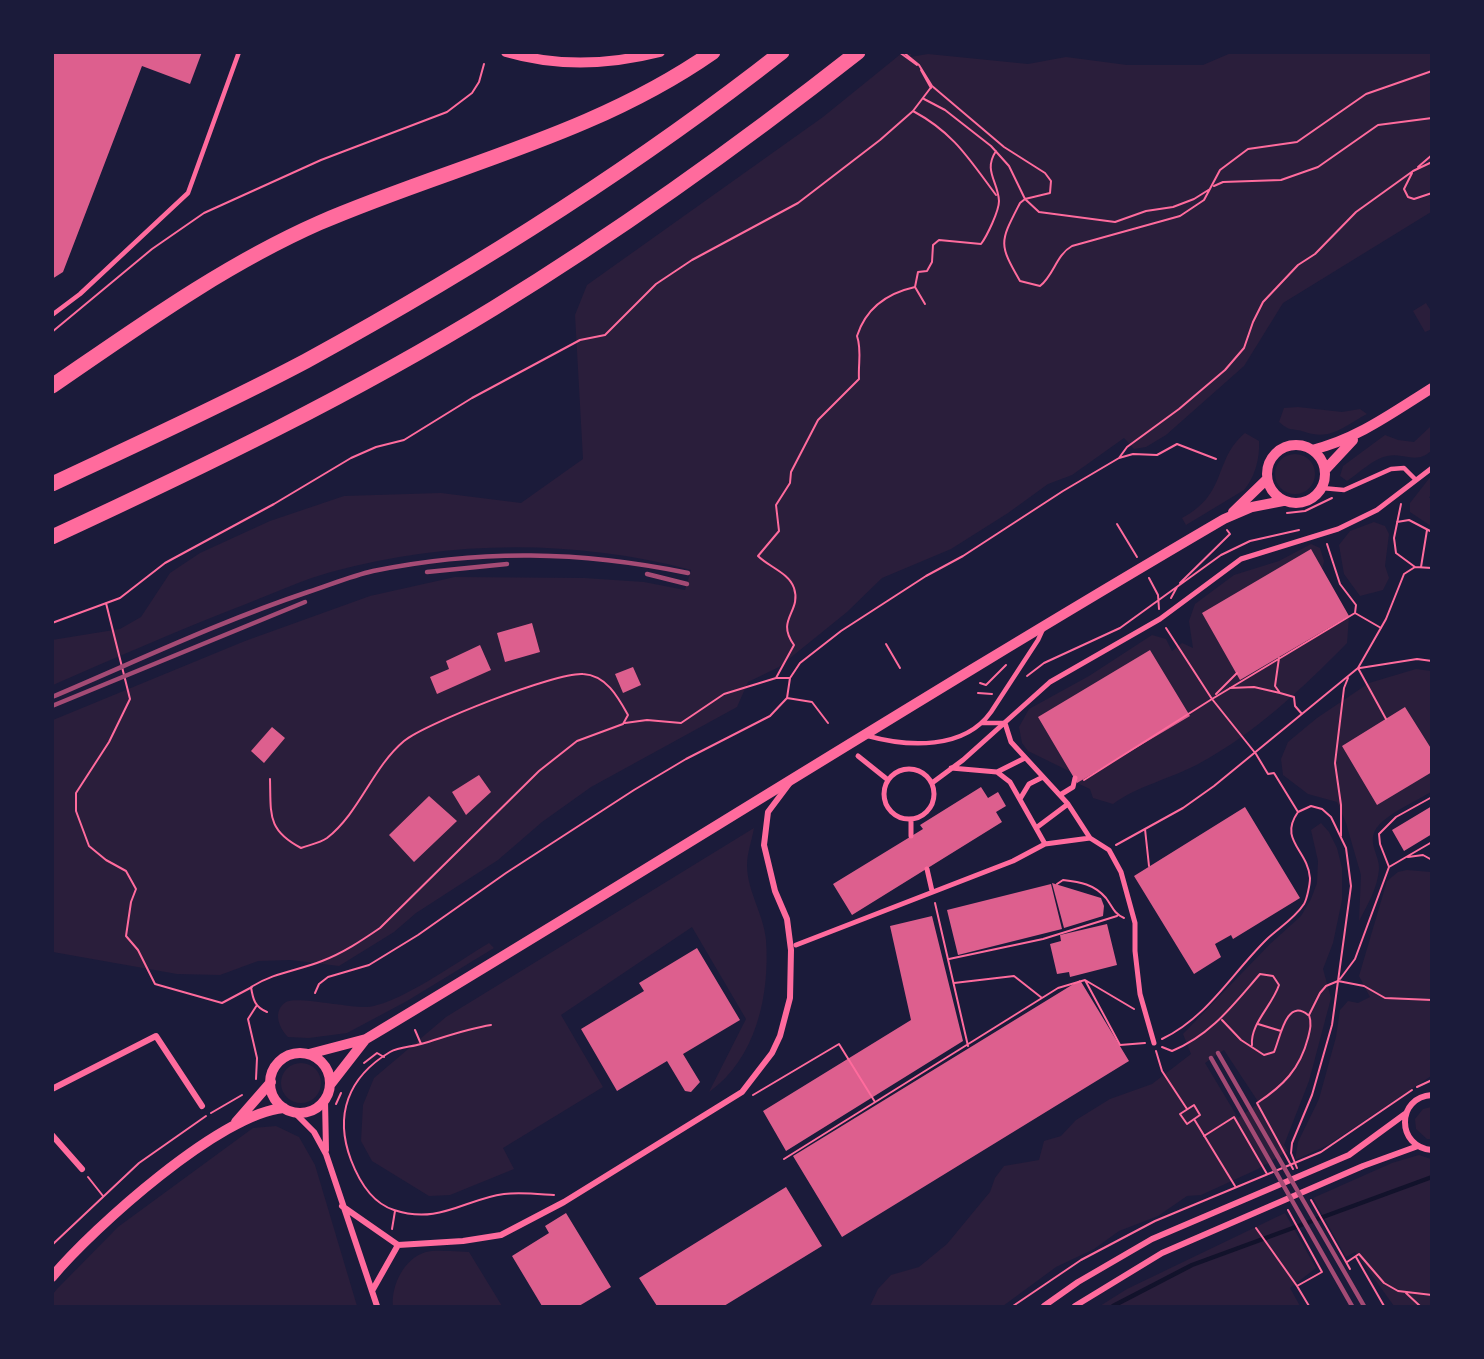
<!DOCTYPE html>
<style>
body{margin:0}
#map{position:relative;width:1484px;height:1359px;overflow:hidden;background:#1b1b3a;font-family:Manrope,sans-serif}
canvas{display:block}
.frame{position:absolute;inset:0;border:54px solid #1b1b3a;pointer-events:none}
</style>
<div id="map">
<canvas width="1484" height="1359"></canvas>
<div class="frame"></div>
</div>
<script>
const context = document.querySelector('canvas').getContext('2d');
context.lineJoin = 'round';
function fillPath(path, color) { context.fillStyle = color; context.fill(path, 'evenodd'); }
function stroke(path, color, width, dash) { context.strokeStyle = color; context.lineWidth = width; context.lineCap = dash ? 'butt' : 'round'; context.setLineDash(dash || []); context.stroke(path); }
fillPath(new Path2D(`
 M902,53H912L910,57L928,54L1028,64L1066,57L1127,65H1203L1231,53H1431V212L1283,303L1244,366L1166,435L1146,447L1134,449L1124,438L1072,475L1048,484L1008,513L951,549L882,578L847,612L779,667L748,682L737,707L591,787L542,822L498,860L416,913L394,932L339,966L290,960L258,961L220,975L177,974L53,952V720L245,641L370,596L455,577L584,578L644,582L685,590L691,570C574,539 448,540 331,572C302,580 274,593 246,604C181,629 117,657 53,685L52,640L120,629L141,617L170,573L200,553L270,521L344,496L441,493L521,503L583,459L575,315L587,285L823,117Z
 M1426,303L1431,311L1432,329L1425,332L1413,311Z
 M1298,407L1342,412L1360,409L1367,414C1344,426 1331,441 1305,432C1291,427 1292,433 1279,422L1284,408Z
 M1431,426V451C1415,465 1405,452 1387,456C1373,459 1359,473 1347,481L1340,476L1343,466L1385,435L1398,440L1414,442Z
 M1245,433L1259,441C1260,458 1255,477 1244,490L1186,525L1182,518C1228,494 1213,460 1245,433Z
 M1275 474a20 20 0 1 1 40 0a20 20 0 1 1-40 0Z
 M1431,476V494L1429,498H1431V526L1410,512V503Z
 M1374,522L1385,526L1389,534L1385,566L1389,578L1383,590L1360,596L1344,574L1339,545L1350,531Z
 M1311,544L1320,548L1324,561L1322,570L1349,616L1347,643C1303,688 1255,733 1200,763C1173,778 1137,786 1113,804L1093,798L1090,789L1077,783L1071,772L1028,751L1022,743L1019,727L1029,709L1089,676L1152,635L1166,639L1172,651L1182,643L1193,648L1189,621L1195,604L1234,575L1279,561Z
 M1416,669L1431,671V792C1416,801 1397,809 1383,821C1362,839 1380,853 1379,869C1378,887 1367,906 1359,921L1361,875L1346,823L1337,802L1308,794L1283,775L1281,759L1288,742L1317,718L1369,683Z
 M1321,823L1329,832L1337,848L1342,868V900L1333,943L1323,969L1331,998L1309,1081L1284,1145L1288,1151L1258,1169L1201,1195L1187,1196L1158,1216L1119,1231L1094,1249L1056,1267L1003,1306H870L878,1289L891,1275L919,1267L947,1244L990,1192L995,1178L1004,1166L1039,1160L1044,1141L1061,1136L1076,1120L1110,1099L1152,1084L1191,1054L1183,1034L1270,944L1301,916L1311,899L1317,883L1318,861L1311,830ZM1224,1050L1259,1103L1238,1118L1205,1063Z
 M754,828C752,840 747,853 747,865C747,891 764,915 766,940C770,995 756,1059 709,1092L746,1019L692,927L561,1015L603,1087L503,1148L514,1169L450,1195L429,1196L372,1161L361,1141L363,1105L374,1078L446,1017Z
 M1407,870L1431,872V1076L1328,1145L1295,1160L1298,1142L1319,1099L1336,1037L1340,1010L1348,1001L1358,1003L1370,997L1359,976L1387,881L1398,872Z
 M489,943L494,948L407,1001L347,1033L309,1038L288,1037C279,1028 272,1011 286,1002C296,996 349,1008 367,1007C398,1005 460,960 489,943Z
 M281 1083a20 20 0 1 1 40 0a20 20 0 1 1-40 0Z
 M1431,1107V1139H1427L1416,1129L1415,1119L1423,1109Z
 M276,1126L299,1137L315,1165L357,1306H53V1294L57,1289L118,1227L253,1128Z
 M1419,1155L1431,1159V1306H1394L1355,1252L1346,1257L1313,1198L1392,1163Z
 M1285,1213L1316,1268L1290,1288L1300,1306H1100L1127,1289Z
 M450,1251L469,1252L502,1306H393C391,1286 404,1258 426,1252C433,1250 443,1251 450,1251Z`), '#2a1e3b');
stroke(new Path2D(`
 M1113,1306L1192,1265L1432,1177`), '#12122b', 4.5);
fillPath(new Path2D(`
 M52,52H202L190,84L142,66L63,272L52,279Z
 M1311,549L1349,616L1240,680L1202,613Z
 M532,623L540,652L505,662L497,633Z
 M480,645L491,670L437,694L430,677L449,669L446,661Z
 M1150,650L1190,716L1077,783L1038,717Z
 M633,667L641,685L623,693L615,674Z
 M1405,707L1432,750V772L1377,805L1342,746Z
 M272,727L285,738L264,763L251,751Z
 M479,775L491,792L466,815L452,792Z
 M981,787L988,798L998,792L1006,806L996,812L1002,822L852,915L833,884L923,829L920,825Z
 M429,796L457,821L414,862L389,835Z
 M1432,806V834L1404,851L1392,830Z
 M1245,807L1300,898L1233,939L1231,935L1215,944L1221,957L1194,974L1134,876Z
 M1052,883L1101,898L1104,906L1103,916L1064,928Z
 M1051,884L1062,929L958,955L947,910Z
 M932,916L963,1041L786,1151L763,1111L911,1020L890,926Z
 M1107,924L1117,965L1070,977L1069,972L1057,974L1050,944L1061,941L1060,935Z
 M697,948L740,1020L683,1054L700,1082L691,1092L685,1091L667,1061L617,1091L581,1029L644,991L639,983Z
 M1080,980L1129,1061L842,1237L793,1156Z
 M786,1187L822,1246L724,1306H657L639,1278Z
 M566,1213L611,1287L579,1306H542L512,1256L549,1233L545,1226Z`), '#dd5f8e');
stroke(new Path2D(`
 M899,52L917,65
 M903,52L919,65L932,86L1004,147L1045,173L1051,181L1050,193L1025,199L1020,203C1000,242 998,243 1020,281L1040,286C1054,275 1056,255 1072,246L1180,216L1204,200L1220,170L1248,149L1297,142L1366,94L1432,71
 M921,70L931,88
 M924,99L945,110L991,146L1009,166L1025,199L1039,212L1115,222L1146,211L1173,207L1194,199L1210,189
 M913,111C954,133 969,159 996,195
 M1418,167L1432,155
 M1412,173L1404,189L1408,197L1414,199L1432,193
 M1214,186L1223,182L1281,180L1318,167L1378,125L1432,118
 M925,304L915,287L918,272L927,271L932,262L933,245L939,240L981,244C987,236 999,211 999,201C998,181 983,171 996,151
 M52,332L152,249L204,213L321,160L447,112L472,93L479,82L484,64
 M1119,458L1127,447L1179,409L1225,370L1244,348L1253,322L1263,302L1298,265L1315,254L1356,212L1413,171L1432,162
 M1401,504L1394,538L1396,553L1415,567L1432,568
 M1287,513L1305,511L1332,498
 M1397,522L1409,520L1432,532
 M1117,524L1137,557
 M1327,544L1340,584L1356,605L1355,613
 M1421,567L1427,530
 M1149,578L1158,595L1159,609
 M1180,583L1230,534L1227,530
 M1171,598L1177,587
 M106,603L130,699L109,742L76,793V811L89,846L106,860L126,871L136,889L131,902L126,936L138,950L155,984L222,1003L252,987
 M1355,613L1381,628
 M52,623L120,598L165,563L274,504L351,458L376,447L404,440L472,398L580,340L605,335L656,284L692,260L798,203L880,140L913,111L932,86
 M1166,628L1212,699L1256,754L1268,774L1274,773L1298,812
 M886,644L900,668
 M1279,658L1275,686L1280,693L1294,697L1295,706L1302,714
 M1358,668L1386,719
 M1360,668L1417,659L1432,661
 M1027,676L1044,663L1120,628L1221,555L1250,541L1299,530
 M776,678L794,645C775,619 802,612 794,588C789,573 769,567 758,556L779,531L776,505L790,483L791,472L818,420L859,379C858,364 862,350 857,336C866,308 888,293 915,287
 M980,683L986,685L1006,665
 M1230,688L1254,687L1280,693
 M978,693L992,694
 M1216,694L1237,673
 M787,698L812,702L828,723
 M625,723L647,720L681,723L724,694L776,678H790
 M1084,780L1212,699L1355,613
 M1145,829L1149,866
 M1341,836V805L1335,763L1344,688L1348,678
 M1116,845L1183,808L1214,786L1358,668L1386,619L1404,574L1415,567
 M1408,857L1423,855L1432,860
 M1389,867L1380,844L1379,834L1396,817L1432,797
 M1057,884L1063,880C1080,882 1094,884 1106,898C1112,906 1114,914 1124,918
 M935,903L968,1046
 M949,959L1043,939L1117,916
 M1340,979L1355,959L1389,867L1432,842
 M1085,980L1120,1045L1145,1043
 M954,983L1014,976L1042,998
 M315,993L319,984L328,977L369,965L418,935L506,873L634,790L686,759L770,716L787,698L790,678L800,663L841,631L926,576L963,556L1063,491L1119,458L1133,454L1157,455L1177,444L1216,459
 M267,1012C255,1007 253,1000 251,987C275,972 297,971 322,961C343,953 361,941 380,928L539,771L577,741L623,724L628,715C618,697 606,675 583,674C556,672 424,724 404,741C372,768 360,812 327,838C320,843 309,845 301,848C267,830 271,815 270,779
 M1222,1020L1241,1040L1264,1055L1274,1052C1280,1039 1286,997 1308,1015
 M1258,1024L1281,1031
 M491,1025C466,1029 445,1037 421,1044C411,1047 399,1047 390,1052C348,1077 334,1115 351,1160C359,1181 372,1203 394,1210C439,1225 465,1199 504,1194C520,1192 538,1194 554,1195
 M415,1030L421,1044
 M1162,1039C1208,1017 1232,973 1267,939C1279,928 1295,918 1304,904C1307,899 1310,884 1310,878C1308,850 1278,840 1298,812
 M1162,1047L1172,1051C1211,1035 1233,1005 1260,974L1273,976L1279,985C1272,1006 1250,1024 1252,1045
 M1156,1051L1162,1071L1187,1109
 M364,1063L377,1053L384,1057
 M256,1079L257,1058L248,1019L257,1005
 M1417,1087L1432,1080
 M753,1095L839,1044L875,1102
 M336,1104L341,1093
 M1194,1105L1200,1115L1187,1124L1180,1114Z
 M211,1113L242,1095
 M1194,1119L1235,1186
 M1204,1136L1234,1117L1267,1174
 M784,1159L1058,988L1085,980L1134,1009
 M1297,1168L1291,1153L1292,1143L1312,1095L1332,1025L1351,886L1346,848L1331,817L1322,809L1311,806L1298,812
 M1293,1169L1257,1103C1283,1086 1300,1069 1308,1038C1310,1030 1312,1023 1309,1015L1320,993L1326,986L1338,981L1364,986L1385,998L1432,1000
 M88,1177L103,1196
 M1311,1200L1350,1269
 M1288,1210L1322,1272L1297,1286L1309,1306
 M1256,1228L1297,1286
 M392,1229L395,1211
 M52,1245L139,1163L206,1116
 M1356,1257L1384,1306
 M1347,1262L1359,1254L1384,1283L1398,1291L1432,1295
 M1406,1293L1420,1306
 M1013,1306L1081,1260L1155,1221L1321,1152L1412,1090`), '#ff6b9d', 2);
stroke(new Path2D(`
 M52,315L80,294L188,193L239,52
 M1322,488L1344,490L1391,469L1404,468L1416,480
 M983,723H1004
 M868,736C908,747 964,750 991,712L1038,640L1043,629`), '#ff6b9d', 4.5);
stroke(new Path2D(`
 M1005,723L1011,742L1068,804L1090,838L1109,850L1121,872L1135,923V951L1140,994L1154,1043
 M858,756L888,780
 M951,768L997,772L1025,758
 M884 794a25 25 0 1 1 50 0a25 25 0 1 1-50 0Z
 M997,772L1010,782L1045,844
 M932,783L963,760L1050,682L1160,619L1241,559L1338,529L1377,510L1432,468
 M1060,795L1073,787L1075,778
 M1020,799L1029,784L1043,777
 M911,819V836
 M1036,828L1068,804
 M927,869L932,891
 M796,945L1013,861L1045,844L1090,838`), '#ff6b9d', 5);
stroke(new Path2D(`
 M52,1089L156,1036L202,1106
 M1432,1095C1396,1097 1396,1147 1432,1150
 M325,1100L326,1150
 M294,1112L314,1132L326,1154L377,1306
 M52,1135L82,1169
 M342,1206L398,1245L463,1241L501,1235L564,1202L742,1092L772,1053L780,1036L790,998L791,950L787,919L775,891L764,845L768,812L789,784
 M372,1291L398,1245
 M1044,1306L1078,1282L1152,1239L1349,1155L1405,1114
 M1075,1306L1162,1253L1363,1166L1418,1146`), '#ff6b9d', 6);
stroke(new Path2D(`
 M506,52C557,67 609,65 660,52
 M1267 474a29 29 0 1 1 58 0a29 29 0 1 1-58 0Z
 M1312,450C1357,439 1392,413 1432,388
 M1325,470L1353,440
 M1233,512L1267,479
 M270 1083a30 30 0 1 1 60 0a30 30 0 1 1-60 0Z
 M309,1054L366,1039C653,867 935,688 1224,519L1252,507L1283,501
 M330,1085L365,1040
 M236,1122L271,1082
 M52,1277C94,1227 221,1113 284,1108`), '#ff6b9d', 10);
stroke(new Path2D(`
 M52,386C138,327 224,265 319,223C451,166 593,136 713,52
 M52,484C137,444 223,405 306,361C472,270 633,169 782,52
 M52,537C203,467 352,395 494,308C621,230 741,144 858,52`), '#ff6b9d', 15);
stroke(new Path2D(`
 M427,572L507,564
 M647,574L687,584
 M52,697C137,661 221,621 308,592C330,585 351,576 373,571C481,549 581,551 688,573
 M52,706L305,602
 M1218,1053L1364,1306
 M1211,1058L1352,1306`), '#a44b75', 4.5);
</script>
